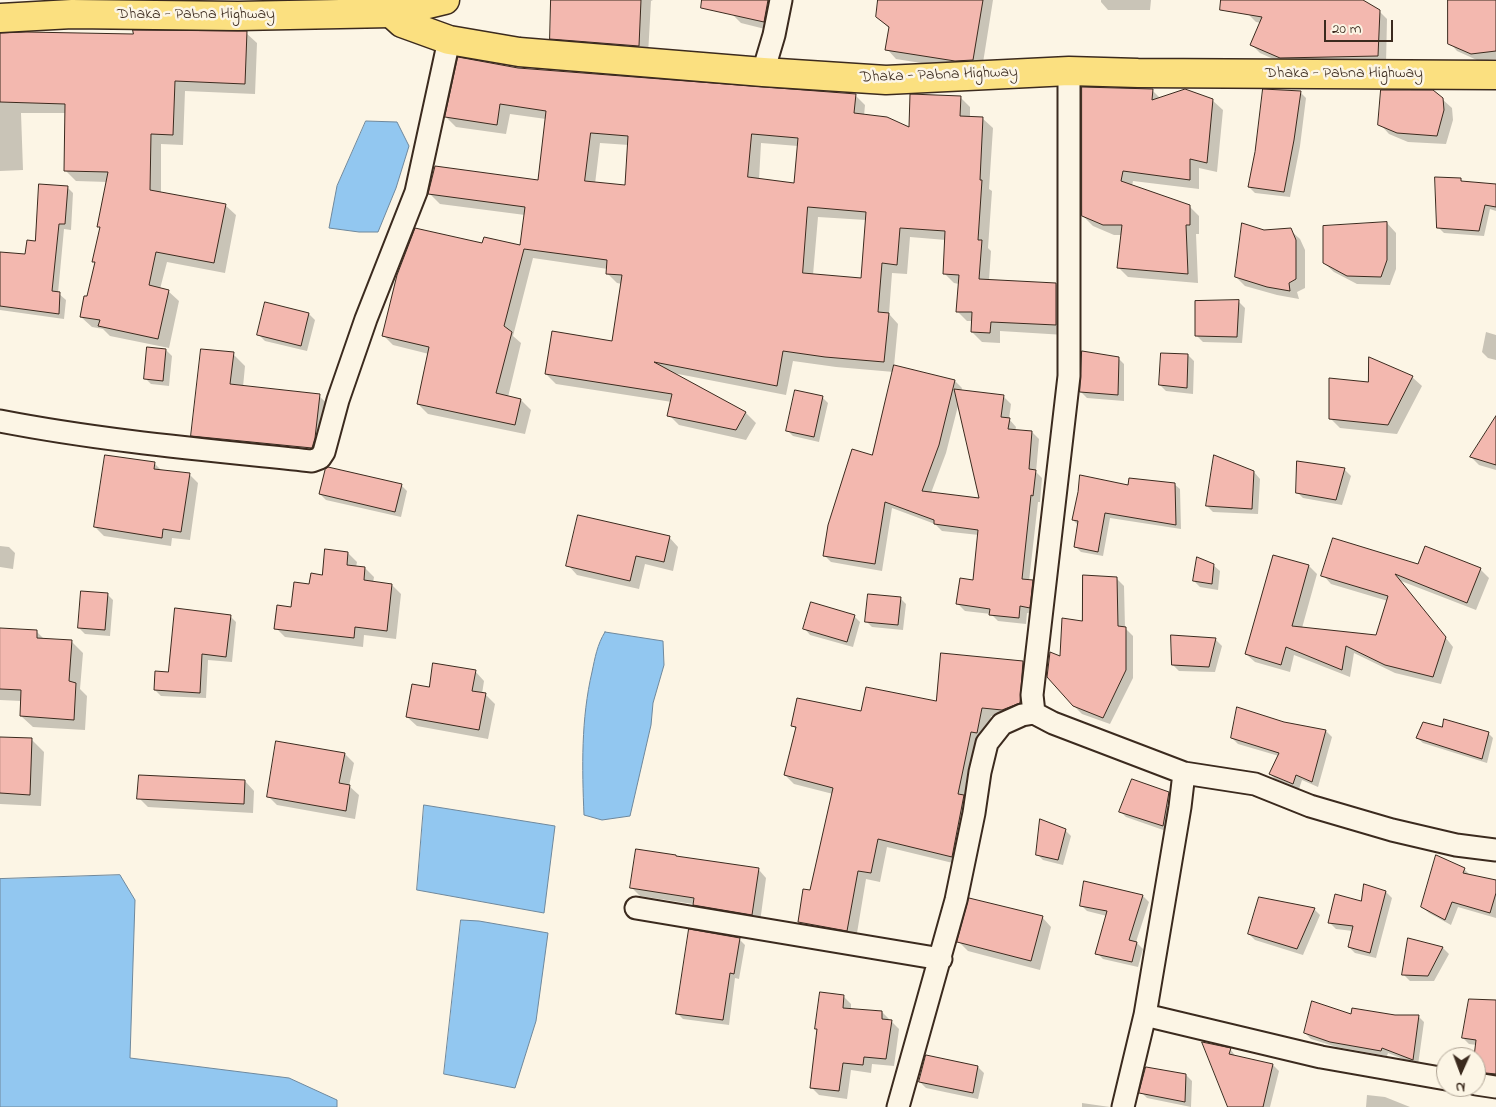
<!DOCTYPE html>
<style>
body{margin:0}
#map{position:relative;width:1496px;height:1107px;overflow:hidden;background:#fcf5e5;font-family:"Indie Flower",sans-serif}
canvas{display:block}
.north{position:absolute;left:1436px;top:1047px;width:50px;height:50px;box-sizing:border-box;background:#fcf5e5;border:1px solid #afa495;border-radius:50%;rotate:182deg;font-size:14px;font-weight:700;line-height:20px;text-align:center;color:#3b2a1e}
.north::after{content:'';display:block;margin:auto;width:18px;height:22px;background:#3b2a1e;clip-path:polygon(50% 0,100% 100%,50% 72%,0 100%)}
.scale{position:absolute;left:1324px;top:20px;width:69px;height:22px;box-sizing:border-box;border:2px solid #3b2a1e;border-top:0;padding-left:6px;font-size:15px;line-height:18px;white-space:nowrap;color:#3b2a1e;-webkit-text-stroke:4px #fcf5e5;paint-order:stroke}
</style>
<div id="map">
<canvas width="1496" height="1107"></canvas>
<div class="north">N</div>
<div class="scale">20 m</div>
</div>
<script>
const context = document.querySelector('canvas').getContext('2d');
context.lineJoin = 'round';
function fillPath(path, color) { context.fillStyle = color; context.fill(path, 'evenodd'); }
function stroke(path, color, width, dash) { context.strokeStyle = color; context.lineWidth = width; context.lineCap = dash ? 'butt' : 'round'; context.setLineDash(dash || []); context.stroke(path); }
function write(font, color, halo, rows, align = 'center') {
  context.font = font + ' "Indie Flower",sans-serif'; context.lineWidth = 5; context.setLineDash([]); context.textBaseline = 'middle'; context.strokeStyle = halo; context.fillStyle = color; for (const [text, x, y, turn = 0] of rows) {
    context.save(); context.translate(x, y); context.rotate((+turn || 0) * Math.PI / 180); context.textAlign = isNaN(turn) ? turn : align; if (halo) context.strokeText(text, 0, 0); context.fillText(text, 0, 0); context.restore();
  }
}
const water = new Path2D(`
 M366,121L397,122L409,146L396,188L378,232H359L329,228L337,186Z
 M605,632L663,641L664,665L653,703L651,725L630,816L602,820L584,815C582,768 581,719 592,672C595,658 597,645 605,632Z
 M424,805L555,826L544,913L417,890Z
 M120,875L135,900L130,1058L289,1078L337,1100V1107H0V879Z
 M461,920L479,921L548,933L536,1021L515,1088L444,1074Z`);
fillPath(water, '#92c7f0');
stroke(water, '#6f889c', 1);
fillPath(new Path2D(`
 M552,0H653L651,1L648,55L561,48L552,38Z
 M735,0H780L773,31L741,23L732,14Z
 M879,0H993L982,69L965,70L896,59L887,49L890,29L877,17Z
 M1101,0H1151L1150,10H1108L1101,2Z
 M1250,0H1361L1379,11L1387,19L1386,64L1289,66L1260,53L1252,45L1261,23L1256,22L1248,14Z
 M1450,0H1496V59L1479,61L1457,51L1450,43Z
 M246,33L257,43L255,94L185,91L183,145L161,144V193L225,205L236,215L225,273L167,262L160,289L168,291L179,301L169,348L110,336L103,329L92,327L81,317L88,297L96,264L93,261L101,228L99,226L108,182L76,181L66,171V113H21L23,170L0,171V34L134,35Z
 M518,69L855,95L865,105L864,116L910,128L960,97L970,107V117L982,118L993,128L989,189L992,191L988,248L991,251L989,280L1056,284L1066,294L1065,335L1000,331V343L982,342L972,332L973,321H967L957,311L959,284L954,283L944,273L946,240L910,237L907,274L892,273L889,314L898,324L894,366L955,381L962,388L961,391L1004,397L1011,404L1009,419L1016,427L1015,431L1032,432L1039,439L1036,472L1042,478L1040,502H1038L1029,581L1032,582L1039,589L1036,614L1027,613L1026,624L998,621L991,614L965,611L958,604L974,581L979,535L942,531L935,524L892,508L882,571L831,562L824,555L873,457L894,372L836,367L793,361L786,395L673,373L746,413L756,423L746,440L679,425L669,415L672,402L556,384L546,374L613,342L622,284L617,283L607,273L608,269L533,258L513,336L521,343L508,397L521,400L531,410L525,434L428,414L418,404L429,354L393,345L383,335L483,245L521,247L525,215L440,204L430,194L539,181L546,119L510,114L506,134L456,127L446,117ZM600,143L629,145L626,187L595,184ZM761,143L798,146L795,185L759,180ZM818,217L866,220L862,279L813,275ZM959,402L980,499L931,493L946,453Z
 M1152,90L1161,99L1212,100L1223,110L1217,172L1199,168V189L1133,181L1132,186L1189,206L1199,216V234H1196L1198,283L1128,277L1118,267L1122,235H1114L1093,226L1083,216Z
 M1300,92L1306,98L1300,146L1290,197L1255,193L1249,187Z
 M1442,99L1452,108L1453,120L1446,144L1408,142L1389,134L1380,124Z
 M1460,179L1464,183L1496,185V211L1490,209L1484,236L1444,233L1439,228Z
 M67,187L73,193L71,230L64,229L58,293L66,300L64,319L0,310V253L26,256L36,242Z
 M1387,223L1396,233V269L1390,285L1357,284L1334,272L1324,263Z
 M1290,230L1300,239L1305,250V288L1297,292L1299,299L1277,295L1245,286L1236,277L1263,231Z
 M1239,302L1245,308L1242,343L1203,342L1197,336Z
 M266,304L309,314L315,320L307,351L265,341L259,335Z
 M1486,332L1496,335V360L1488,358L1482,352Z
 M148,348L166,350L172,356L169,386L151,384L145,378Z
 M233,354L245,366L243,387L319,396L332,408L327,451L205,448L193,435Z
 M1188,355L1194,361L1193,394L1166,391L1160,385Z
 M1118,358L1124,364V401L1087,398L1081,392Z
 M1412,377L1422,386L1397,434L1340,428L1331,419L1369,383Z
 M822,397L828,403L819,442L793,436L787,430Z
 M1496,418V470L1479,465L1471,457Z
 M154,463L162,471L189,474L198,483L190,540L172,538L171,546L104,536L95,527Z
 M1298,463L1345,470L1351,476L1342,505L1303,498L1297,492Z
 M1254,472L1260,479L1258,514L1213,512L1207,506Z
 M1174,484L1180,489L1181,529L1110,518L1103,556L1081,552L1076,547L1078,525L1073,520L1129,487Z
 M401,485L407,491L401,517L326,500L320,494Z
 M669,537L678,547L673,571L645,564L639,589L577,575L568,565Z
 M0,546L9,547L15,553L13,569L0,567Z
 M348,553L357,562L356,567L365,568L374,577L373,583L392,585L401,594L396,639L364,635L363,647L285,637L276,628L310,586L323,576Z
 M1274,556L1309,566L1317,574L1302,628L1376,636L1388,601L1331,584L1323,575L1419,565L1480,569L1489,578L1476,610L1401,581L1453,647L1441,684L1395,673L1354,653L1350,677L1294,655L1290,672L1255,662L1246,654Z
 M1213,565L1220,571L1218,590L1200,587L1194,581Z
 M1116,578L1124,586L1125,628L1133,636V678L1110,724L1082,714L1074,706L1062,658L1084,622Z
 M107,594L113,600L110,636L85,634L79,628Z
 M900,598L906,604L903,630L872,627L866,621Z
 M230,616L236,622L232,662L208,660L206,698L161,696L155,690L169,673Z
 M854,616L860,622L853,647L810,635L805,629Z
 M0,630L36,631L45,640L71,641L83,653L80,689L87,696L85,730L33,727L21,716L22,701L0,700Z
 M1172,636L1216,640L1222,646L1215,672L1179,671L1173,665Z
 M1023,662L1032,671L1028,712L1012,719L991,716L961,865L887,847L880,882L866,879L856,939L808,931L799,922L811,892L833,794L794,784L785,775L797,730L793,726L862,713L937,702Z
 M475,671L484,681L482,694H485L495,704L488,739L417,726L407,717L430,688Z
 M1283,724L1326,731L1332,737L1318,787L1302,780L1299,789L1276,780L1270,774L1279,756L1238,744L1232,738Z
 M1443,729L1488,733L1493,738L1487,763L1423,743L1417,738Z
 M0,738L32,740L44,752L41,806L0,804Z
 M345,754L354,763L349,786L359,795L355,819L277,805L268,796Z
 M245,781L254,791L253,813L148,807L139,798Z
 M1168,793L1175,799L1169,832L1126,817L1120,811Z
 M1065,830L1071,836L1063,865L1043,860L1037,854Z
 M1464,869L1470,875L1496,881V918L1458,907L1451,925L1429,913L1422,907Z
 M759,870L766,878L760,922L702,912L693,904L640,896L632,888Z
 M1386,892L1392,898L1376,958L1355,953L1349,947L1353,931L1336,929L1330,923L1361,903Z
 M1143,896L1149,902L1136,942L1143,949L1138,967L1103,959L1097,953L1107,916L1087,911L1081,905Z
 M1314,909L1320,915L1303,955L1255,940L1249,934Z
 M1042,917L1051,927L1040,970L968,951L959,942Z
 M739,939L745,945L739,979L735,978L729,1025L683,1019L677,1013Z
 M1409,940L1443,948L1449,954L1434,981H1410L1404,975Z
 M843,996L851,1004V1010L882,1012L899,1029L894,1066L872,1064L871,1073L851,1070L847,1099L819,1095L811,1087L818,1030L817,1029Z
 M1496,1001V1080L1481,1078L1476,1073L1477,1045L1469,1044L1463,1038Z
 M1352,1016H1418L1424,1022L1418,1065L1388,1053L1387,1056L1337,1047L1311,1039L1305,1033Z
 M1204,1043L1231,1050L1236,1057L1273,1065L1279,1071L1270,1107H1230Z
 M927,1056L978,1067L984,1073L978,1099L926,1088L920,1082Z
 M1186,1075L1192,1081L1191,1107L1147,1098L1141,1092Z
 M1367,1095L1385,1097L1410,1107H1366Z
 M1082,1103L1110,1107H1111H1082Z`), '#0003');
const building = new Path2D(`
 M551,0H641L639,46L550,39Z
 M702,0H768L764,22L701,8Z
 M878,0H983L973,60L955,61L885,50L889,27L876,17Z
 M1221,0H1363L1380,10L1378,56L1280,58L1250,45L1262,17L1220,10Z
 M1448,0H1496V51L1471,54L1448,44Z
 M133,30L247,31L245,84L175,81L173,135L151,134L150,190L226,204L214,263L156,252L149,285L169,290L158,339L98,326L100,320L80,317L84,296H87L95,262H92L100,227H97L108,172L64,171L65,104L0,102V33L26,32L133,34Z
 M458,57L518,68L856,94L854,113L887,117L909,127L910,94L961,96L960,116L983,117L980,180H982L978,240H982L979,279L1056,283V325L991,322L990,333L971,332L972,312H956L959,275L943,274L945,231L900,228L897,265L882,263L878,312L889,313L884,362L825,357L783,351L777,386L654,362L746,412L736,430L667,416L672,394L545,374L552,331L612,341L622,275L606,274L607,260L524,249L504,326L512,332L496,393L521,399L515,425L417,404L429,347L382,336L397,275L415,228L482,243L484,237L520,245L525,207L428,194L435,166L538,180L546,111L500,104L497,125L445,117ZM591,133L628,136L625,185L585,181ZM752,134L798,138L794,183L748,177ZM808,207L866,212L861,278L803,273Z
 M1082,87L1153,89L1152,100L1185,89L1213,99L1207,163L1190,159V180L1123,171L1121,181L1190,205V225H1186L1188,274L1117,268L1122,225H1103L1082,216Z
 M1263,89L1301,91L1294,140L1284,192L1248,187L1255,152Z
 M1381,90H1433L1443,98L1444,110L1437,136L1397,133L1378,125Z
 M1435,177L1461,178V181L1496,184V207L1485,205L1479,231L1437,228Z
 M39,184L68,186L65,224H59L52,291L60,292L59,314L0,306V252L25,254L27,240L35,241Z
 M1387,222V260L1381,277L1347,276L1323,263V226Z
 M1242,223L1264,230L1291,228L1296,240V279L1289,283L1290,291L1267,287L1235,277Z
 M1239,300L1237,337L1195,336V301Z
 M265,302L309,313L301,346L257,335Z
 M147,347L166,349L163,381L144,379Z
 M201,349L234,352L230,384L320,394L315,438L312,448L191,436Z
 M1082,351L1119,357L1118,395L1080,392Z
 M1161,353L1188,354L1187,388L1159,385Z
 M1369,357L1413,376L1388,425L1329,419V378L1368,382Z
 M894,365L955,380L939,445L922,491L979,498L954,389L1004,395L1001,417L1010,418L1008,429L1032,431L1029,469L1036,470L1033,496L1031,495L1022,579L1033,580L1030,608L1020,606L1019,618L989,615L990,609L956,604L960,578L973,580L978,530L934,524V520L885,502L875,564L823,556L828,525L852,449L872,455Z
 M795,390L823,396L814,437L786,431Z
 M1496,416V465L1470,457Z
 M105,455L155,462L154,469L190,473L181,532L163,529L162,538L94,527Z
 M1214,455L1254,471L1252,509L1206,506Z
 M1297,461L1345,468L1336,500L1296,493Z
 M328,467L402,484L395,512L319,494L325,470Z
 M1080,475L1128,485L1129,478L1175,483L1176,525L1105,513L1098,552L1074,547L1078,521L1072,520L1078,492Z
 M578,515L670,536L664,562L636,556L630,581L566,566Z
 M1333,538L1418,564L1425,546L1481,568L1467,603L1395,574L1446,637L1433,677L1385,665L1346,646L1342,670L1286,647L1281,665L1245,654L1273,555L1309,565L1292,626L1376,635L1388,596L1321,576Z
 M325,549L348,552L347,565L365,567L364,580L392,584L387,631L355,627L354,638L274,629L277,605L291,607L294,582L309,584L311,573L322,575Z
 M1197,557L1214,564L1212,584L1193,581Z
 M1083,575L1117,577L1118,626L1126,627V670L1103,718L1073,706L1047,677L1050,652L1060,656L1062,618L1082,621Z
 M81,591L108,593L105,630L78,628Z
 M868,594L901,597L898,625L865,622Z
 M811,602L855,615L847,642L803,629Z
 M175,608L231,615L226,657L202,654L200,693L154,690L155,671L168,672Z
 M0,628L37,630V638L72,640L69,681L76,683L74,720L20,716L21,690L0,689Z
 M1171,635L1216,638L1209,667L1172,665Z
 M941,653L1023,661L1020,703L1002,710L982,708L977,733L971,732L958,794L964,795L952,857L878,839L871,873L858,871L847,931L798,922L803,889L810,890L833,788L784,775L796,727L791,726L797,698L861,711L866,687L936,701Z
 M433,663L476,670L472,691L486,693L479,730L406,717L412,684L429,687Z
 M1237,707L1284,722L1326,730L1312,782L1296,775L1293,784L1269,774L1279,753L1231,738Z
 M1444,719L1489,732L1482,759L1416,738L1423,722L1442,727Z
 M0,737L32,738L30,795L0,793Z
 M276,741L345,753L339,783L350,785L346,811L267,797Z
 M139,775L245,780L244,804L137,799Z
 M1132,779L1169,792L1163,826L1119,812Z
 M1040,819L1066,829L1058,860L1036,855Z
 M636,849L676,855V856L759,868L752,915L693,905L694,898L630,888Z
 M1436,855L1465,868L1463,873L1496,880V893L1490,913L1452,902L1445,920L1421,907Z
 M1084,881L1143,895L1129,940L1137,942L1132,962L1095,954L1107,911L1080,906Z
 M1364,884L1386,891L1370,953L1348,947L1353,926L1328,923L1335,894L1361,901Z
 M1259,897L1315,908L1297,949L1248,934Z
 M969,898L1043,916L1031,961L957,942Z
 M689,929L740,938L734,974L730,973L723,1020L676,1014Z
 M1408,938L1443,947L1428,976L1402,975Z
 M820,992L844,995L843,1008L882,1011V1019L892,1020L886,1059L864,1057L863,1065L843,1063L839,1091L810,1088L817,1029H815Z
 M1469,999L1496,1000V1074L1476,1072V1057H1474L1476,1040L1462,1038Z
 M1312,1001L1351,1014L1352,1008L1395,1015H1419L1413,1060L1382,1048L1381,1051L1330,1042L1304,1033Z
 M1202,1042L1231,1048L1229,1054L1273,1064L1263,1107H1228Z
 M926,1055L978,1066L973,1093L919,1082Z
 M1146,1067L1186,1074L1185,1102L1139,1093Z`);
fillPath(building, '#f3b8af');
stroke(building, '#3b2a1e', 1);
const street = new Path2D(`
 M1069,71V376L1032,695L1034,713L1053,723L1184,773L1180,807L1145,1015L1123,1107
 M763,72L774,35L781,0
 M0,421C103,441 208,450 312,461L320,458L324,452L338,400L366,319L416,192L449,40
 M1184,773L1255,784L1310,806L1392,830L1456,845L1496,850
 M636,908L941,959
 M1145,1015L1321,1057L1446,1079
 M1476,1084L1496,1087
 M898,1107L956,900L974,813L980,772L987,743L1002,724L1022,715L1034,713`);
const primary = new Path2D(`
 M388,0L391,13L402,23L449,40L519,52L763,72L886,80L1069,71L1138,73L1496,75`);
const highway = new Path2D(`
 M0,18L72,14L238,16L391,13L445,0`);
stroke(street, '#3b2a1e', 25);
stroke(primary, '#3b2a1e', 31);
stroke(highway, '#3b2a1e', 31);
stroke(street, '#fcf5e5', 21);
stroke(primary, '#fbe080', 28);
stroke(highway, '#fbe080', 28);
write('16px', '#3b2a1e', '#fcf5e5', [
 ["Dhaka - Pabna Highway",196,15],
 ["Dhaka - Pabna Highway",1344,74],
 ["Dhaka - Pabna Highway",939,76,-2]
]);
</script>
